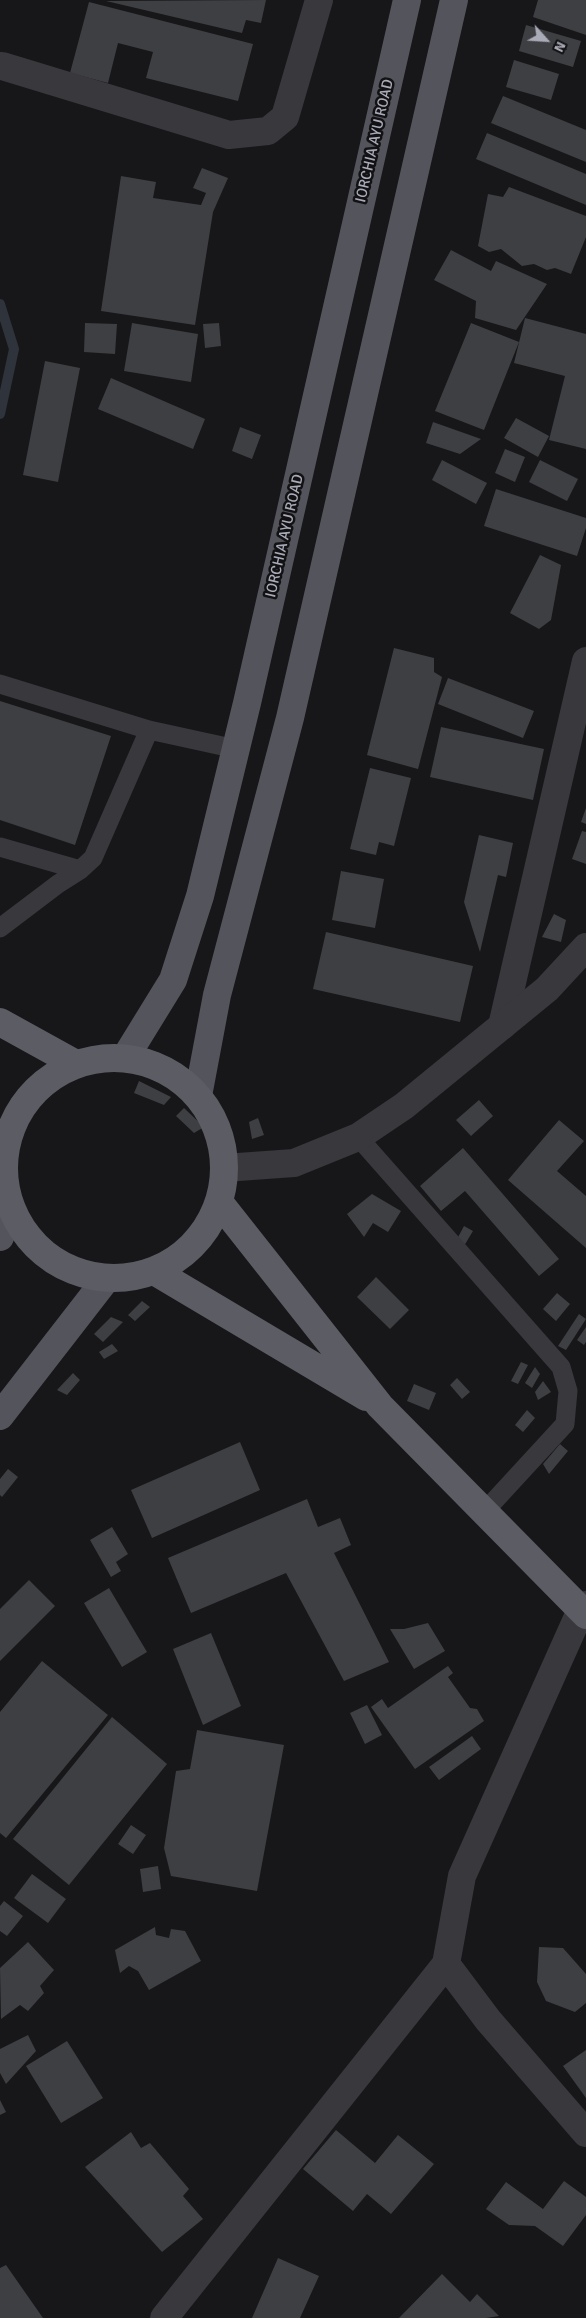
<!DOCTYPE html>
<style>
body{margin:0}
#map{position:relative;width:586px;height:2318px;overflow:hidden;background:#171719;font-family:Signika,sans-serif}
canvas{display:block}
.north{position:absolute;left:521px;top:15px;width:50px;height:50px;-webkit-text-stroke:4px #121214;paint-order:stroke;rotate:116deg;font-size:14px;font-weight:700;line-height:20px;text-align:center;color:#aaabb8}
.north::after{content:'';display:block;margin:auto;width:18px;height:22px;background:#aaabb8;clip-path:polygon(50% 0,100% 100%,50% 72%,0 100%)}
</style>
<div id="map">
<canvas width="586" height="2318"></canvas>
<div class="north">N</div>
</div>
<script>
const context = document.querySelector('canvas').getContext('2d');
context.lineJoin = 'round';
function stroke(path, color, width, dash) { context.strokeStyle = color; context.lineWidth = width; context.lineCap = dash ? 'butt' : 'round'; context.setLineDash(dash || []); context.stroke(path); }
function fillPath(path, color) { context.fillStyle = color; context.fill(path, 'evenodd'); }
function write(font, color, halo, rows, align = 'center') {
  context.font = font + ' Signika,sans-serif'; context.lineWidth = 5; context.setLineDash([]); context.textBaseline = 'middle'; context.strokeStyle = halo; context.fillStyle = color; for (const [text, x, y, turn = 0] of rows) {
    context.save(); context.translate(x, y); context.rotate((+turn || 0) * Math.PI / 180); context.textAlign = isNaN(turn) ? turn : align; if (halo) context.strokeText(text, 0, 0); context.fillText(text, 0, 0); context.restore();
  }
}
stroke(new Path2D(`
 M0,304L14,349L0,414`), '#2e333c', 10);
fillPath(new Path2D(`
 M266,0L261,23L246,20L242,33L106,1Z
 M538,0H586V35L533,17Z
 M89,2L253,44L238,101L146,78L153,52L118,43L108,83L70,73Z
 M526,25L581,41L573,67L519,51Z
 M514,60L559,74L551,100L506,87Z
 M503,96L586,130V162L491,123Z
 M487,133L586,174V205L476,159Z
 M202,168L228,178L213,212L195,325L101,311L121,176L156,182L153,198L201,205L206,193L193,188Z
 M509,187L586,216V237L571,274L555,268L547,270L534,264L522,266L501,249L489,252L478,246L488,194L503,197Z
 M451,250L491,271L496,261L547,284L516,330L475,318L476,301L434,280Z
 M525,318L586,334V449L549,440L565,376L514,363Z
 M85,323L117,324L115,354L84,352Z
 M132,323L198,334L191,382L124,371Z
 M219,323L221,346L205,348L203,324Z
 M471,323L519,342L484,430L435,411Z
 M45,361L80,368L58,482L23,475Z
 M111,378L205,419L193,449L98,409Z
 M516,418L549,436L538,457L504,438Z
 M433,422L481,439L460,454L426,443Z
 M240,427L261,435L252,459L232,451Z
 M505,449L525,457L515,482L495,473Z
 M442,460L487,483L476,504L432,480Z
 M540,460L578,479L567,501L529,482Z
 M496,489L586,518V528L577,556L484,526Z
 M540,555L561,565L551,620L539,629L510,613Z
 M394,648L434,658V672L442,677L418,769L367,755Z
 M448,678L534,711L523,738L438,704Z
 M0,701L111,736L75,845L0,820Z
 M441,727L544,749L533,800L430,777Z
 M370,768L411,778L394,846L379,842L376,855L350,849Z
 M586,808V824L581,822Z
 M582,831L586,832V864L572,859Z
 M479,835L513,843L506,877L498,875L480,952L464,902Z
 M341,871L384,879L375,928L332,920Z
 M554,914L566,920L561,942L542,937Z
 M326,932L473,966L460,1022L313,989Z
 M139,1081L171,1097L164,1105L134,1093Z
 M479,1100L493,1116L471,1136L456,1120Z
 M184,1108L204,1127L194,1133L176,1116Z
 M258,1118L264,1135L252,1139L249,1122Z
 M559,1120L584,1141L557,1171L586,1196V1248L508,1180Z
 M463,1148L559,1259L539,1276L465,1191L441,1211L420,1186Z
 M372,1194L401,1211L388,1232L373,1223L364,1237L347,1214Z
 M464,1226L473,1231L464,1246L456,1241Z
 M376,1277L409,1310L390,1329L357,1297Z
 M557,1293L570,1304L556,1321L543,1309Z
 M142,1301L150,1307L135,1321L128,1315Z
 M579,1314L586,1319L566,1350L558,1346Z
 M111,1317L123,1322L103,1342L94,1334Z
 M586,1327V1342L584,1345L577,1340Z
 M112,1344L118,1351L104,1359L99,1352Z
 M521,1362L528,1365L518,1384L511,1381Z
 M535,1367L540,1374L532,1388L525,1383Z
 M73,1373L80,1380L67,1395L57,1390Z
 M457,1378L470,1392L462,1399L450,1385Z
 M543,1381L551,1392L538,1400L535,1392Z
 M414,1384L436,1393L429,1410L407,1401Z
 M527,1410L535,1418L523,1432L515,1425Z
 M240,1442L260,1490L152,1538L131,1490Z
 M560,1444L568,1451L549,1474L543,1464Z
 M8,1469L18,1477L2,1497L0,1495V1479Z
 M307,1499L318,1527L340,1518L351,1545L334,1553L389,1662L344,1681L286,1573L191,1613L168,1558Z
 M112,1527L128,1554L116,1562L121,1571L111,1577L90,1540Z
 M29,1580L55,1606L0,1661V1609Z
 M109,1588L147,1652L122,1667L84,1603Z
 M428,1623L445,1651L414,1669L390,1629H404Z
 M211,1633L241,1706L203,1725L173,1649Z
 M42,1661L108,1715L6,1838L0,1833V1712Z
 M448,1666L453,1673L448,1677L470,1708L477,1709L484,1721L415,1769L371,1707L382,1699L388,1708Z
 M367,1705L382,1735L365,1744L350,1713Z
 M112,1717L167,1764L69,1885L13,1839Z
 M197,1730L284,1745L257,1891L171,1876L164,1848L176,1771L190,1769Z
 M472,1736L481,1749L439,1780L429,1767Z
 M131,1825L146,1835L133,1854L118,1844Z
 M158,1866L161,1889L143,1892L140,1869Z
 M32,1874L66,1899L48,1923L14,1898Z
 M4,1901L23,1916L7,1936L0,1931V1906Z
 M155,1927L156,1935L169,1938L171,1929L185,1931L201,1961L149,1990L138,1971L129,1966L120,1973L115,1950Z
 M28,1942L54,1970L40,1986L44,1993L28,2011L20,2005L1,2019L0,1968Z
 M539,1947L563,1948L586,1974V2003L575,2012L546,2001L537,1982Z
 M28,2035L36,2051L6,2084L0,2073V2049Z
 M67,2041L103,2098L61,2123L26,2066Z
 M586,2050V2098L563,2066Z
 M0,2100L6,2112L0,2115Z
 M336,2130L375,2163L398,2135L434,2164L391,2214L367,2194L353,2211L303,2169Z
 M131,2132L141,2148L150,2143L189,2189L183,2196L203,2219L162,2252L85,2167Z
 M564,2181L586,2197V2215L563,2246L535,2226L509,2225L486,2209L506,2182L543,2209Z
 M278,2258L319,2276L300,2318H252Z
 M6,2265L43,2318H0V2268Z
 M442,2274L470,2302L477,2294L499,2316L486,2318H399Z`), '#3e3f42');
stroke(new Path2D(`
 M0,684L149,730L236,749
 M0,847L80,870
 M0,928L58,884L80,870L93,858L149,730
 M358,1137L561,1367L568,1391L565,1424L484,1512`), '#38383d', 19);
stroke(new Path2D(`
 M2,66L229,135L268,131L285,117L319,0
 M502,1026L586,661
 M586,1605L581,1610L462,1876L446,1964L488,2020L586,2133
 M164,2318L446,1964`), '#38383d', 28);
stroke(new Path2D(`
 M224,1168L294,1163L358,1137L404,1106L547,989L586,947`), '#38383d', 28);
stroke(new Path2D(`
 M125,1058L173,980L200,896L247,703L407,0
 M198,1096L217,995L290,718L454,0
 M0,1237L11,1208
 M0,1416L107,1278`), '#54545c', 28);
stroke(new Path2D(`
 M0,1022L76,1064
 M4 1168a110 110 0 1 1 220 0a110 110 0 1 1-220 0Z
 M219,1202L380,1406L586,1615
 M154,1271L366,1397`), '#5c5c65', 28);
write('15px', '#aaabb8', '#121214', [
 ["IORCHIA AYU ROAD",375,141,-77],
 ["IORCHIA AYU ROAD",285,536,-77]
]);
</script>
